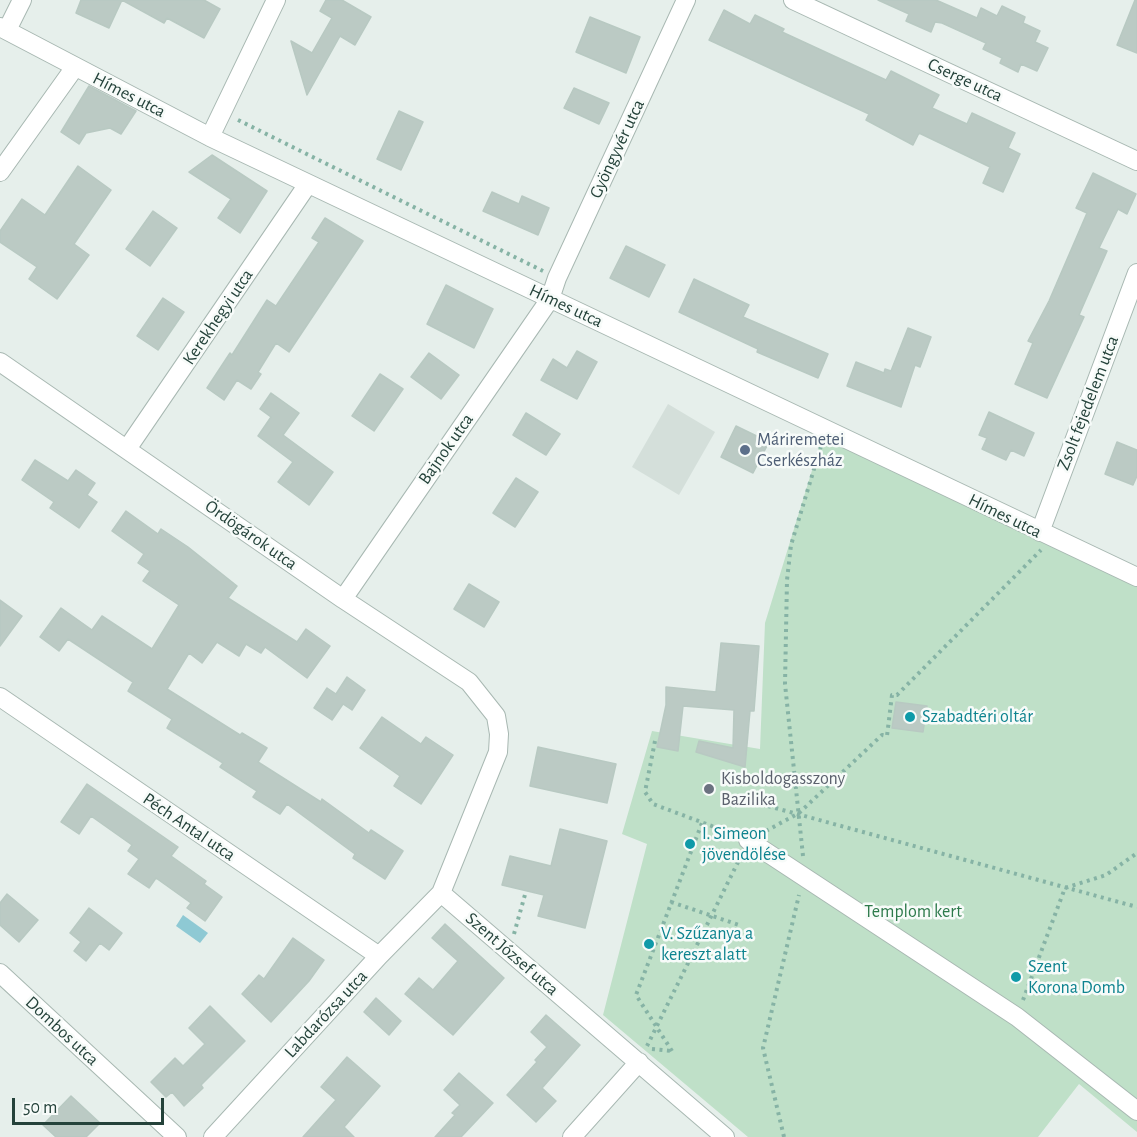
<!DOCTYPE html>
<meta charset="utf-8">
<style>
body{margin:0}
#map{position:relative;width:1137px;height:1137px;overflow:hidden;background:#e6efeb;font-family:"Alegreya Sans",sans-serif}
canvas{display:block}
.scale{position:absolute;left:12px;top:1098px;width:152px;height:27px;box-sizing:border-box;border:3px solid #24423a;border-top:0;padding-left:8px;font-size:18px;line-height:21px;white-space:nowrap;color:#24423a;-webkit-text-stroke:4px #f7fbf9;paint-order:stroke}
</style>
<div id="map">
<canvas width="1137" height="1137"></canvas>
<div class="scale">50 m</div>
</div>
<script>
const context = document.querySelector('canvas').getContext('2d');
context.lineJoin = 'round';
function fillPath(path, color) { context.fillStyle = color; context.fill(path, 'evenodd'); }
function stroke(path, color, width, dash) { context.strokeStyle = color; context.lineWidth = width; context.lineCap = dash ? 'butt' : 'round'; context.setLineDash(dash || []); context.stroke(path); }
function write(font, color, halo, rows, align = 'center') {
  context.font = font + ' "Alegreya Sans",sans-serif'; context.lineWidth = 5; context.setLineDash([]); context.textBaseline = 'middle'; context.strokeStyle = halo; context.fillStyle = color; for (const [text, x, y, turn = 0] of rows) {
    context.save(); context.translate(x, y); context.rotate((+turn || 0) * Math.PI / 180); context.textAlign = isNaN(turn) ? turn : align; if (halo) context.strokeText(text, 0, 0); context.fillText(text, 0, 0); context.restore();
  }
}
fillPath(new Path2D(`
 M668,404L715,432L679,495L632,467Z`), '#d4dfda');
fillPath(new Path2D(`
 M822,438L1137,585V1132L1079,1084L1038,1137H748L603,1015L647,844L622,834L652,731L760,749L765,623Z`), '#bfe0c8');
fillPath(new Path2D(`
 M183,915L208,933L200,943L176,926Z`), '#8ec9d4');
const building = new Path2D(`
 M81,0H204L220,9L204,38L167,18L164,23L122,0L109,28L76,13Z
 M326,0H342L371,17L355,45L340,36L307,95L291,41L312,53L332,18L320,11Z
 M878,0H936L977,18L981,8L997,16L1002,6L1025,17L1023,23L1040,31L1035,42L1048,48L1037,71L1021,64L1018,72L1000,63L1002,58L983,49L986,43L942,23L935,22L931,32L906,21L909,14Z
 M1135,0H1137V53L1117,45Z
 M724,10L750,24L755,15L784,29L782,32L886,80L891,71L939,95L932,108L967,124L972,113L1015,133L1008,148L1020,154L1003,192L983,183L990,167L919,133L913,145L866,120L869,114L709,40Z
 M590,17L640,37L626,73L576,52Z
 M89,86L136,111L121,134L110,128L86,133L79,144L61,132Z
 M574,88L609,103L599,124L564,108Z
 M399,111L423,122L401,170L377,159Z
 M212,155L267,191L240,233L218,218L231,199L189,172Z
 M78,166L111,190L74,244L89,255L57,299L29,279L37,267L0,242V231L22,199L45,215Z
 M1093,173L1136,194L1127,214L1118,209L1099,248L1107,251L1079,315L1084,317L1047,398L1015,384L1033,343L1028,341L1049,301L1087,213L1076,208Z
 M492,192L519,204L522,196L549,208L538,235L483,211Z
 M153,211L177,228L150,266L126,249Z
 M325,218L363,241L289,352L276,343L258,372L261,374L251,389L237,380L224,400L207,388L230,353L232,355L267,300L276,306L319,242L312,238Z
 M626,246L665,265L649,297L610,278Z
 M694,279L749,305L743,317L828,354L818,378L757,352L758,349L679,312Z
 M446,285L493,309L474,348L427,324Z
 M163,298L184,312L158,350L137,336Z
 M908,328L931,337L920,367L915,365L901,407L847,386L856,362L884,373L885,369L891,371Z
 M577,351L597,362L577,399L541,380L553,359L567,368Z
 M429,353L459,375L441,399L411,377Z
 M380,374L403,389L374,431L352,416Z
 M271,393L299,413L283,435L333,472L309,505L278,482L293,462L258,436L271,417L260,409Z
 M989,412L1034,433L1024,456L1011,450L1006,460L982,449L987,438L979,435Z
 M526,413L560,434L546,455L513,435Z
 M736,426L769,442L753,473L721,457Z
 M1117,442L1137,450V476L1133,485L1105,474Z
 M35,460L68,481L76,470L95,483L87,495L97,502L79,528L50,508L54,502L22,480Z
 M516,478L538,492L515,527L493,513Z
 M126,511L158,534L161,529L188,547L237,586L228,598L297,642L306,629L330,646L307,678L265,647L261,653L246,644L239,656L217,642L202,663L189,653L167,689L240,735L242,733L267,748L258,762L321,802L322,799L369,833L371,830L403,851L385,879L353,858L355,854L287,804L280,814L253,797L257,791L220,767L223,763L167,728L172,719L128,691L133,682L68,639L59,651L40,637L61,608L92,630L102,616L152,649L179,605L143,581L150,571L138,563L144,554L112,531Z
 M469,584L499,602L484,627L454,609Z
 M0,600L22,616L0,646Z
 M721,643L759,646L754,711H750L745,767L696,752L699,741L733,748L734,710L683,706L678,751L657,747L666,705V687L716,692Z
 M347,677L365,690L352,710L343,704L332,720L314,708L327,688L336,694Z
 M896,702L927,706L923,732L892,728Z
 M382,717L421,744L426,737L453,755L421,804L394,786L400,776L360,748Z
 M538,747L616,764L607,803L530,786Z
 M87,784L178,847L171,856L206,881L204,884L222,897L205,921L187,908L191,903L156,878L149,888L128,874L139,859L128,851L132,845L91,816L79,834L61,822Z
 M560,829L607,841L585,928L538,916L544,895L502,885L510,856L551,866Z
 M7,894L38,920L19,942L0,925V903Z
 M89,908L122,933L109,950L100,943L86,961L74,951L81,942L70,933Z
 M445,924L504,978L453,1035L405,994L419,978L433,990L458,961L432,938Z
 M293,938L324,960L309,981L271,1022L242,994L259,975L264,979Z
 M376,998L401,1021L389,1035L364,1012Z
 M210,1006L245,1041L201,1085L203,1088L184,1106L172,1092L166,1097L151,1082L175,1058L183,1066L205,1044L189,1028Z
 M546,1015L580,1045L542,1088L556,1101L536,1122L507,1095L537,1062L535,1060L547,1047L531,1032Z
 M347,1057L380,1086L344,1127L354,1137H303L336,1100L321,1087Z
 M459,1073L493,1103L461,1137H435L455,1115L452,1113L460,1105L444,1090Z
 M71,1096L100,1123L86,1137H56L43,1125Z`);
fillPath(building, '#bbcac4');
stroke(building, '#b8c9c2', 1.5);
const minor = new Path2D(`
 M793,0L1137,161
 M0,27L210,137L1137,577
 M7,30L22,0
 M210,137L276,0
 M0,172L75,67
 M0,362L343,599L469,682L496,716L499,734L498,752L441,893L379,956L213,1137
 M127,449L308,184
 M1040,532L1137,273
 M343,599L550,299L557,278L686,0
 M0,697L379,956
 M748,840L1017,1017L1137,1111
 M441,893L725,1137
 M0,973L177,1137
 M572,1137L639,1062`);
stroke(minor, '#a8b8b2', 20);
stroke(new Path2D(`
 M238,120L543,271
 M655,741L645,792L653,804L733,834
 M768,806L1137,907
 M766,831L799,813L882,735L887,736L892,695H897L1041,550
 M803,856L785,684L787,580L791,545L821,446
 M671,902L742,926
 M514,934L526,891
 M1023,1000L1065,888L1106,875L1137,853
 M647,1046L741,856
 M652,1049L671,1051
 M672,1051L636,995L702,823
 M784,1137L763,1048L799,895`), '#86b3a5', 4, [3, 4.5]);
stroke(minor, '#fff', 18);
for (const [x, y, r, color] of [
 [745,450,6,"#5c6f8a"],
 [910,717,6,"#0f9aa8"],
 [709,789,6,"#6b7280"],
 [690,844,6,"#0f9aa8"],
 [649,944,6,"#0f9aa8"],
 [1016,977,6,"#0f9aa8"]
]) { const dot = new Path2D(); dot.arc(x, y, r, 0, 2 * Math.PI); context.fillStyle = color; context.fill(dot); stroke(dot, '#f7fbf9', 2); }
write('18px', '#24423a', '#f7fbf9', [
 ["Cserge utca",965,80,25],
 ["Hímes utca",129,95,27],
 ["Gyöngyvér utca",617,149,-65],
 ["Hímes utca",566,306,25],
 ["Kerekhegyi utca",218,317,-56],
 ["Zsolt fejedelem utca",1088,403,-69],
 ["Bajnok utca",446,449,-55],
 ["Hímes utca",1005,516,26],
 ["Ördögárok utca",251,535,35],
 ["Péch Antal utca",189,827,34],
 ["Szent József utca",512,954,41],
 ["Labdarózsa utca",326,1014,-47],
 ["Dombos utca",62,1031,43]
]);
write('18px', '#4e5e75', '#f7fbf9', [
 ["Máriremetei",757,440],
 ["Cserkészház",757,461]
], 'left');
write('18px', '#0d838f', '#f7fbf9', [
 ["Szabadtéri oltár",922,717],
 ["I. Simeon",702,834],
 ["jövendölése",702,855],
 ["V. Szűzanya a",661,934],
 ["kereszt alatt",661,955],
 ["Szent",1028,967],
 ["Korona Domb",1028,988]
], 'left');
write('18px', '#5b616d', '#f7fbf9', [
 ["Kisboldogasszony",721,779],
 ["Bazilika",721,800]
], 'left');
write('18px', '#2d7a4b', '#f7fbf9', [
 ["Templom kert",913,912]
]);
</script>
